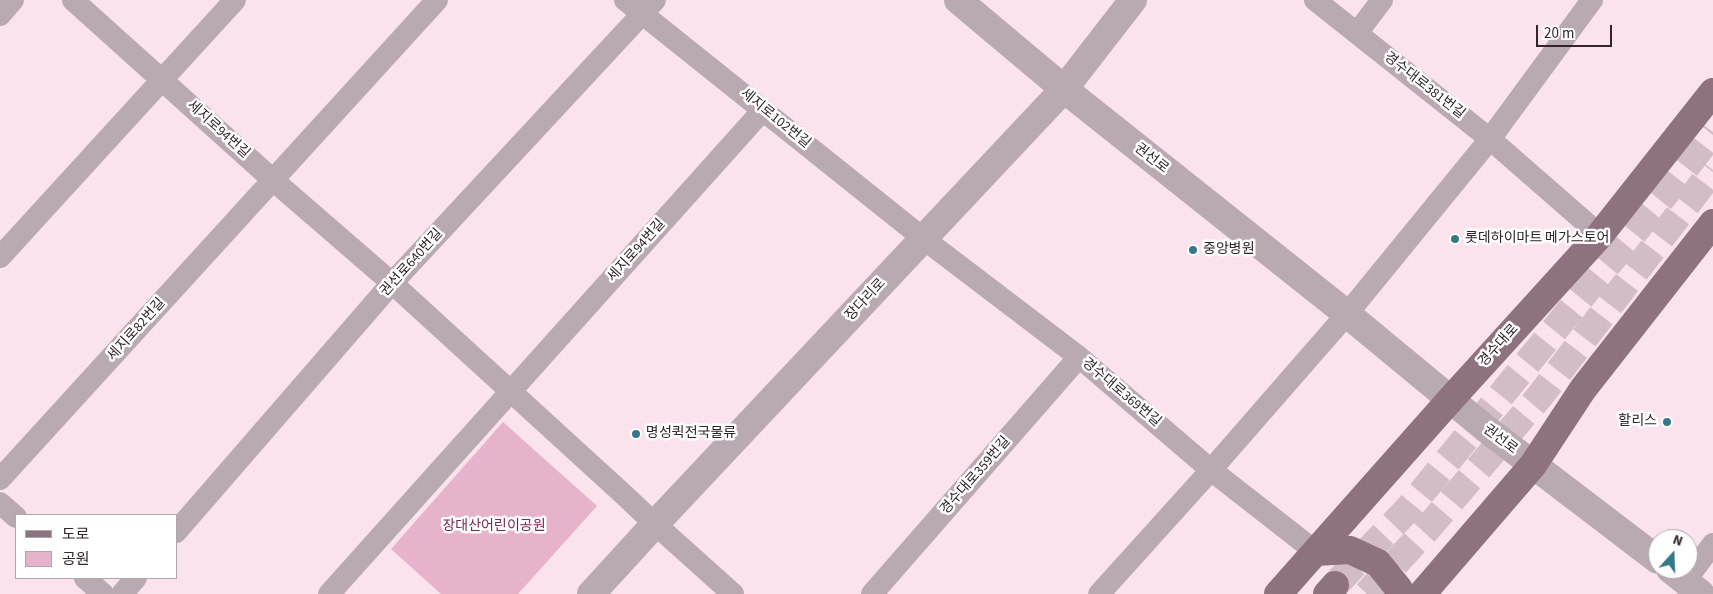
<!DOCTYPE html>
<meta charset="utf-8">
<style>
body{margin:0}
#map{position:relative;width:1713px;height:594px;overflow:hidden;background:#fae3ed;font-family:"Source Sans 3","Noto Sans KR",sans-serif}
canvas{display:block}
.legend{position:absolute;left:15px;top:514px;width:162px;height:65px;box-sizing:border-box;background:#fff;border:1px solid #ada7aa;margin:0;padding:6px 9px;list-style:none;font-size:15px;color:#32242a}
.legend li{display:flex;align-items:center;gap:10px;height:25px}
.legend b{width:25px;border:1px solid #ada7aa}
.north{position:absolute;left:1648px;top:529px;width:50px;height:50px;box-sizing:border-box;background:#fff;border:1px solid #ada7aa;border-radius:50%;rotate:20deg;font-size:14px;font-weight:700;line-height:20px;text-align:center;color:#32242a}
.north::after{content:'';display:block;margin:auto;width:18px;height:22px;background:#357889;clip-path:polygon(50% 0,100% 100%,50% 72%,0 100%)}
.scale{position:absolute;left:1536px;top:25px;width:76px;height:22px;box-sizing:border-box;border:2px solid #32242a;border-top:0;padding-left:6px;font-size:15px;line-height:18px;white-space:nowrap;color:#32242a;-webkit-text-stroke:4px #fff;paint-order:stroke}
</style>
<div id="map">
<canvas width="1713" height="594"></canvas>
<ul class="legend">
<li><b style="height:6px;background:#8f7280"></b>도로</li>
<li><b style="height:14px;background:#e7b3cb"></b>공원</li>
</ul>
<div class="north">N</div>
<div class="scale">20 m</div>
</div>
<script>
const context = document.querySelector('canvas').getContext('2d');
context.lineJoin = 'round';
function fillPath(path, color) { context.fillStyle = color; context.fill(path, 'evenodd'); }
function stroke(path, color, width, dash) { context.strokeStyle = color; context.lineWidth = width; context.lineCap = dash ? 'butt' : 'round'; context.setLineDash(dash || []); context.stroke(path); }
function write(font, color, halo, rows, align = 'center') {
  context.font = font + ' "Source Sans 3","Noto Sans KR",sans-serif'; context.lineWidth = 5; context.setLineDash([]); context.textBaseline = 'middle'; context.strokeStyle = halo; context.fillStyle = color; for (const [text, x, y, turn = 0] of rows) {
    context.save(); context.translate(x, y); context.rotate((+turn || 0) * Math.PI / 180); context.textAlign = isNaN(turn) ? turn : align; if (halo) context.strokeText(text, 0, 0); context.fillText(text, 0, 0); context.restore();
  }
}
fillPath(new Path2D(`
 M503,422L597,506L518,594H441L391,549Z`), '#e7b3cb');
stroke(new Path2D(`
 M1335,585L1409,508L1666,193L1713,132
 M1367,594L1428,528L1540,396L1713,170`), '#d2bdc6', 28, [28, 14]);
stroke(new Path2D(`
 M73,0L273,180L392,283L622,493L655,524L733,594
 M625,0L924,239L1079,357L1211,470L1316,552
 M1315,0L1490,139L1600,235
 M0,15L13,0
 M1357,33L1382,0
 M0,257L235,0
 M0,479L437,0
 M0,503L16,517
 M176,532L392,283L655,0
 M85,578L103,594
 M1685,581L1713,544
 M122,594L136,578
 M329,594L763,110
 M872,594L1079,357
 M1099,594L1211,470L1347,314L1490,139L1592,0`), '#b9a9b0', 22);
stroke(new Path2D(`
 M958,0L1064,89L1347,314L1485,428L1658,560
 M1670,569L1701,594
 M591,594L655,524L1064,89L1133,0`), '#b9a9b0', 28);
stroke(new Path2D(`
 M1316,552L1350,550L1378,563L1399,589V594
 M1278,594L1450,400L1600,235L1713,92
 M1327,594L1335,585
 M1422,594L1533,465L1583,389L1713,223`), '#8f7280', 28);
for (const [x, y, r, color] of [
 [1455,239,5,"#357889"],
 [1193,250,5,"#357889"],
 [1667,422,5,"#357889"],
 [636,434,5,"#357889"]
]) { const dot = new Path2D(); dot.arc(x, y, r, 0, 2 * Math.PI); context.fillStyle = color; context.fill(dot); stroke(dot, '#fff', 2); }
write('14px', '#32242a', '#fff', [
 ["경수대로381번길",1424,86,38],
 ["세지로102번길",775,119,39],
 ["세지로94번길",218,130,42],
 ["권선로",1151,159,38],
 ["세지로94번길",637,251,-48],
 ["권선로640번길",412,263,-48],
 ["장다리로",866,300,-47],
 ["세지로82번길",137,330,-48],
 ["경수대로",1499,346,-48],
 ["경수대로369번길",1121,393,40],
 ["권선로",1500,440,37],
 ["경수대로359번길",976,476,-49]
]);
write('14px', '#32242a', '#fff', [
 ["롯데하이마트 메가스토어",1465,239],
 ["중앙병원",1203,250],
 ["할리스",1657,422,"right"],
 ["명성퀵전국물류",646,434]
], 'left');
write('14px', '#772954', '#fff', [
 ["장대산어린이공원",494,527]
]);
</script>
